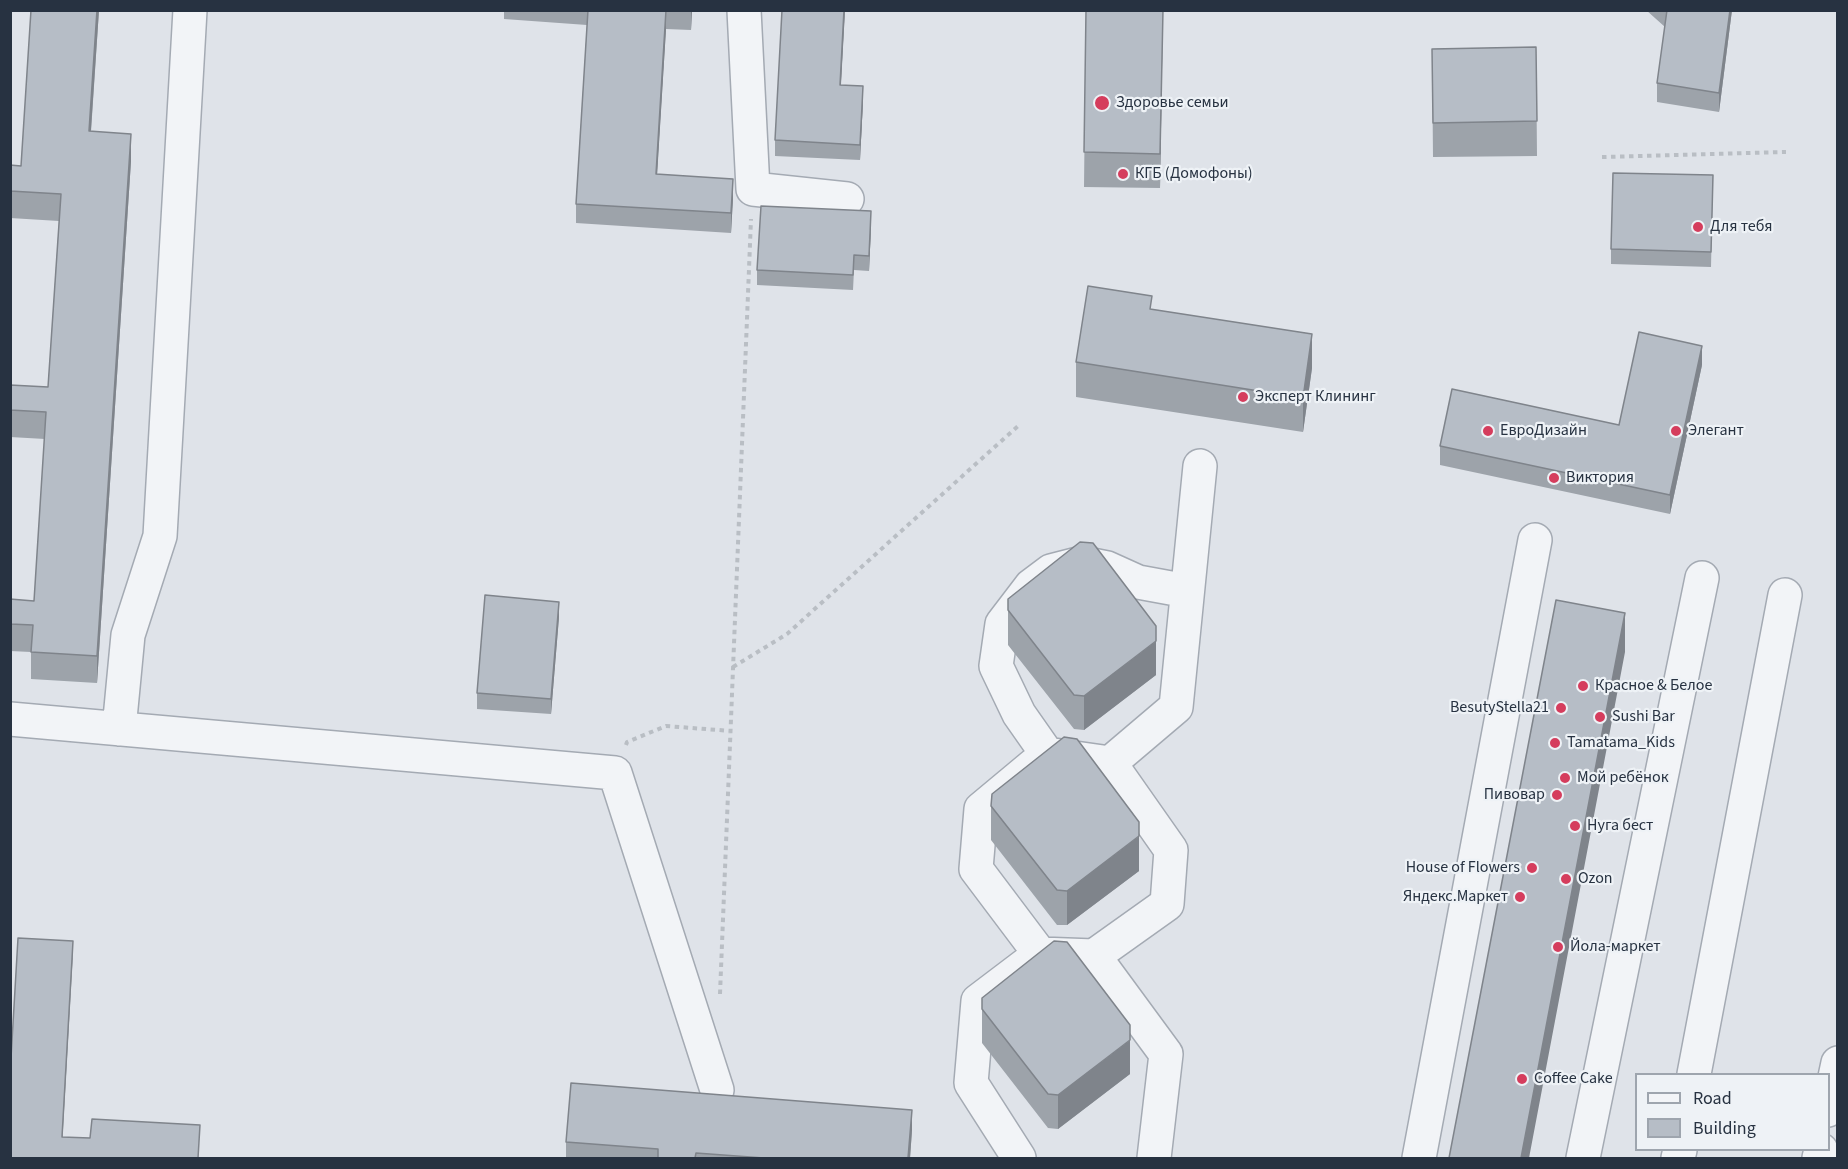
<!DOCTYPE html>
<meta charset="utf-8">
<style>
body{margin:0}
#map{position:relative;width:1848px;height:1169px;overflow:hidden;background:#dfe3e9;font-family:"Source Sans 3",sans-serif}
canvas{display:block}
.frame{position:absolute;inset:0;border:12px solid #273241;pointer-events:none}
.legend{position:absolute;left:1635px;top:1073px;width:195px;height:78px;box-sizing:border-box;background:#eef2f6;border:2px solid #9ea5ae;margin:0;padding:8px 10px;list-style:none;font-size:18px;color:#273241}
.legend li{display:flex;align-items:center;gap:12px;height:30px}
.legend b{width:30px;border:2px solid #9ea5ae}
</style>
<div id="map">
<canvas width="1848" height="1169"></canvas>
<div class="frame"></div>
<ul class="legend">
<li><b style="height:8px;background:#f2f4f7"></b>Road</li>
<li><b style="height:16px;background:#b6bdc6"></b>Building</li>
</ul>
</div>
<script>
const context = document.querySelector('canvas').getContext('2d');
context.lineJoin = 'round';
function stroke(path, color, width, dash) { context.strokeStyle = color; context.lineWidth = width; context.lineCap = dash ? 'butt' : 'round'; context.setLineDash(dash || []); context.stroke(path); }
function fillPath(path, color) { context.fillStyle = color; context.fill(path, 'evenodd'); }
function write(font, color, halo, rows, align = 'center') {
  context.font = font + ' "Source Sans 3",sans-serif'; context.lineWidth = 4.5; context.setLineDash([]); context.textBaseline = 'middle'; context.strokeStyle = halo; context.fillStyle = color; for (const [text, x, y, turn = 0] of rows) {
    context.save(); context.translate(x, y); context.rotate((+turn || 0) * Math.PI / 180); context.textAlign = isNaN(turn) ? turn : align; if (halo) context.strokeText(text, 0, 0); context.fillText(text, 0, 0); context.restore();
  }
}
const minor = new Path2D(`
 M744,10L753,189L847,199
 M10,719L615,773L717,1090
 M119,729L128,635L160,536L190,10
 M1047,754L1019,714L996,666L1002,624L1031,586L1051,571L1082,563L1107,568L1138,582L1187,591
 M1040,954L976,869L981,809L1047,754L1110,763L1176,707L1200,466
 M1094,956L1166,1054L1154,1158
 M1694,1074L1785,595
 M1828,1110L1838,1063
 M1019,1158L971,1083L978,1001L1040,954L1094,956L1167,904L1171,850L1110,763
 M1419,1158L1535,540
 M1583,1158L1702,578
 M1678,1158L1680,1150
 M1819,1158L1821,1150`);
stroke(minor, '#a4aab3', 36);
stroke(new Path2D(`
 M1602,157L1786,152
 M733,667L787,634L1018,426
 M626,745L627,742L666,726L731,731
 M720,994L751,219`), '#b9bec4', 4, [4.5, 4.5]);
stroke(minor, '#f2f4f7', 33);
fillPath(new Path2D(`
 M99,10L91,132L131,161L97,683L31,679V652L10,651V599L34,601L45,439L10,437V385L48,387L59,221L10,218V165L21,166Z
 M504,10H692L691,30L666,29L657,174L733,198L731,233L576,223V204L587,25L504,19Z
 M845,10L841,85L863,101L860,160L775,156V140Z
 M1086,10H1163L1160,188L1084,187Z
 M1646,10H1732L1719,112L1657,102V83L1665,27Z
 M1536,47L1537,156L1433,157L1432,49Z
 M1713,175L1711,267L1611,264V249Z
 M871,226L869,271L854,270L853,290L757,285V270Z
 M1152,310L1312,368L1303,432L1076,397V362Z
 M1702,365L1670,514L1440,465V446L1619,425Z
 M1008,610L1156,675L1084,730L1074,729L1008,645Z
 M559,617L551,714L477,709V693Z
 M991,806L1139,871L1067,925H1057L991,840Z
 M982,1009L1130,1074L1058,1129L1048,1128L982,1043Z
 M912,1130L910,1158H566V1142Z`), '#9da3aa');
fillPath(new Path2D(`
 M97,10H99L89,158V131Z
 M666,10V29L656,193V174Z
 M691,10H692L691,30Z
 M844,10H845L840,100V85Z
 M1163,10L1160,188V154Z
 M1730,10H1732L1719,112V93Z
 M863,86V101L860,160V145Z
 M131,134V161L97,683V656Z
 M733,179V198L731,233V213Z
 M871,211V226L869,271V256Z
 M1312,334V368L1303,432V398Z
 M1702,346V365L1670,514V495Z
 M559,602V617L551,714V699Z
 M1625,613V652L1529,1158H1521Z
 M1156,641V675L1084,730V696Z
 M1139,836V871L1067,925V891Z
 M73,941V952L62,1147V1137Z
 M1130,1040V1074L1058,1129V1095Z
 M912,1110V1130L910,1158H908Z`), '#7f848b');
const building = new Path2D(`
 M31,10H97L89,131L131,134L97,656L31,652L33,625L10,624V599L34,601L46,412L10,410V385L48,387L61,194L10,191V165L21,166Z
 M588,10H666L656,174L733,179L731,213L576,204Z
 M782,10H844L840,85L863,86L860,145L775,140Z
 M1086,10H1163L1160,154L1084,152Z
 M1667,10H1730L1719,93L1657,83Z
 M1536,47L1537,121L1433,123L1432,49Z
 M1613,173L1713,175L1711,252L1611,249Z
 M761,206L871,211L869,256L854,255L853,275L757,270Z
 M1088,286L1152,296L1150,309L1312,334L1303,398L1076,362Z
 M1639,332L1702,346L1670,495L1440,446L1452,389L1619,425Z
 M1080,542L1093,543L1156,626V641L1084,696L1074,695L1008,610V599Z
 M485,595L559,602L551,699L477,693Z
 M1556,600L1625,613L1521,1158H1449Z
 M1064,737L1077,739L1139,822V836L1067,891L1057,890L991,806L992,794Z
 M18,938L73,941L62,1137L90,1138L92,1119L200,1125L198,1158H10V1075Z
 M1054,941L1067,942L1130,1025V1040L1058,1095L1048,1094L982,1009V998Z
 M571,1083L912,1110L908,1158H764L696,1153L695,1158H658V1149L566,1142Z`);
fillPath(building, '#b6bdc6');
stroke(building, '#7f848b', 1.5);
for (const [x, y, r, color] of [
 [1102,103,8,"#d53d5d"],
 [1123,174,6,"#d53d5d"],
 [1698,227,6,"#d53d5d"],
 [1243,397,6,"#d53d5d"],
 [1488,431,6,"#d53d5d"],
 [1676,431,6,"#d53d5d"],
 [1554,478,6,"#d53d5d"],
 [1583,686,6,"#d53d5d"],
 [1561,708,6,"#d53d5d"],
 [1600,717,6,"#d53d5d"],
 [1555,743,6,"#d53d5d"],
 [1565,778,6,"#d53d5d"],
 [1557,795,6,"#d53d5d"],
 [1575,826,6,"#d53d5d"],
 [1532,868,6,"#d53d5d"],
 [1566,879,6,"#d53d5d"],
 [1520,897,6,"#d53d5d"],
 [1558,947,6,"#d53d5d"],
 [1522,1079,6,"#d53d5d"]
]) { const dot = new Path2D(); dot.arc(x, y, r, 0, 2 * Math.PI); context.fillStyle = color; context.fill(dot); stroke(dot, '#eef2f6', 2); }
write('16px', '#273241', '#eef2f6', [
 ["Здоровье семьи",1116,103],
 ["КГБ (Домофоны)",1135,174],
 ["Для тебя",1710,227],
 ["Эксперт Клининг",1255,397],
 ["ЕвроДизайн",1500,431],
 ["Элегант",1688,431],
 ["Виктория",1566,478],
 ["Красное & Белое",1595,686],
 ["BesutyStella21",1549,708,"right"],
 ["Sushi Bar",1612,717],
 ["Tamatama_Kids",1567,743],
 ["Мой ребёнок",1577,778],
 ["Пивовар",1545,795,"right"],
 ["Нуга бест",1587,826],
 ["House of Flowers",1520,868,"right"],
 ["Ozon",1578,879],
 ["Яндекс.Маркет",1508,897,"right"],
 ["Йола-маркет",1570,947],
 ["Coffee Cake",1534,1079]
], 'left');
</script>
